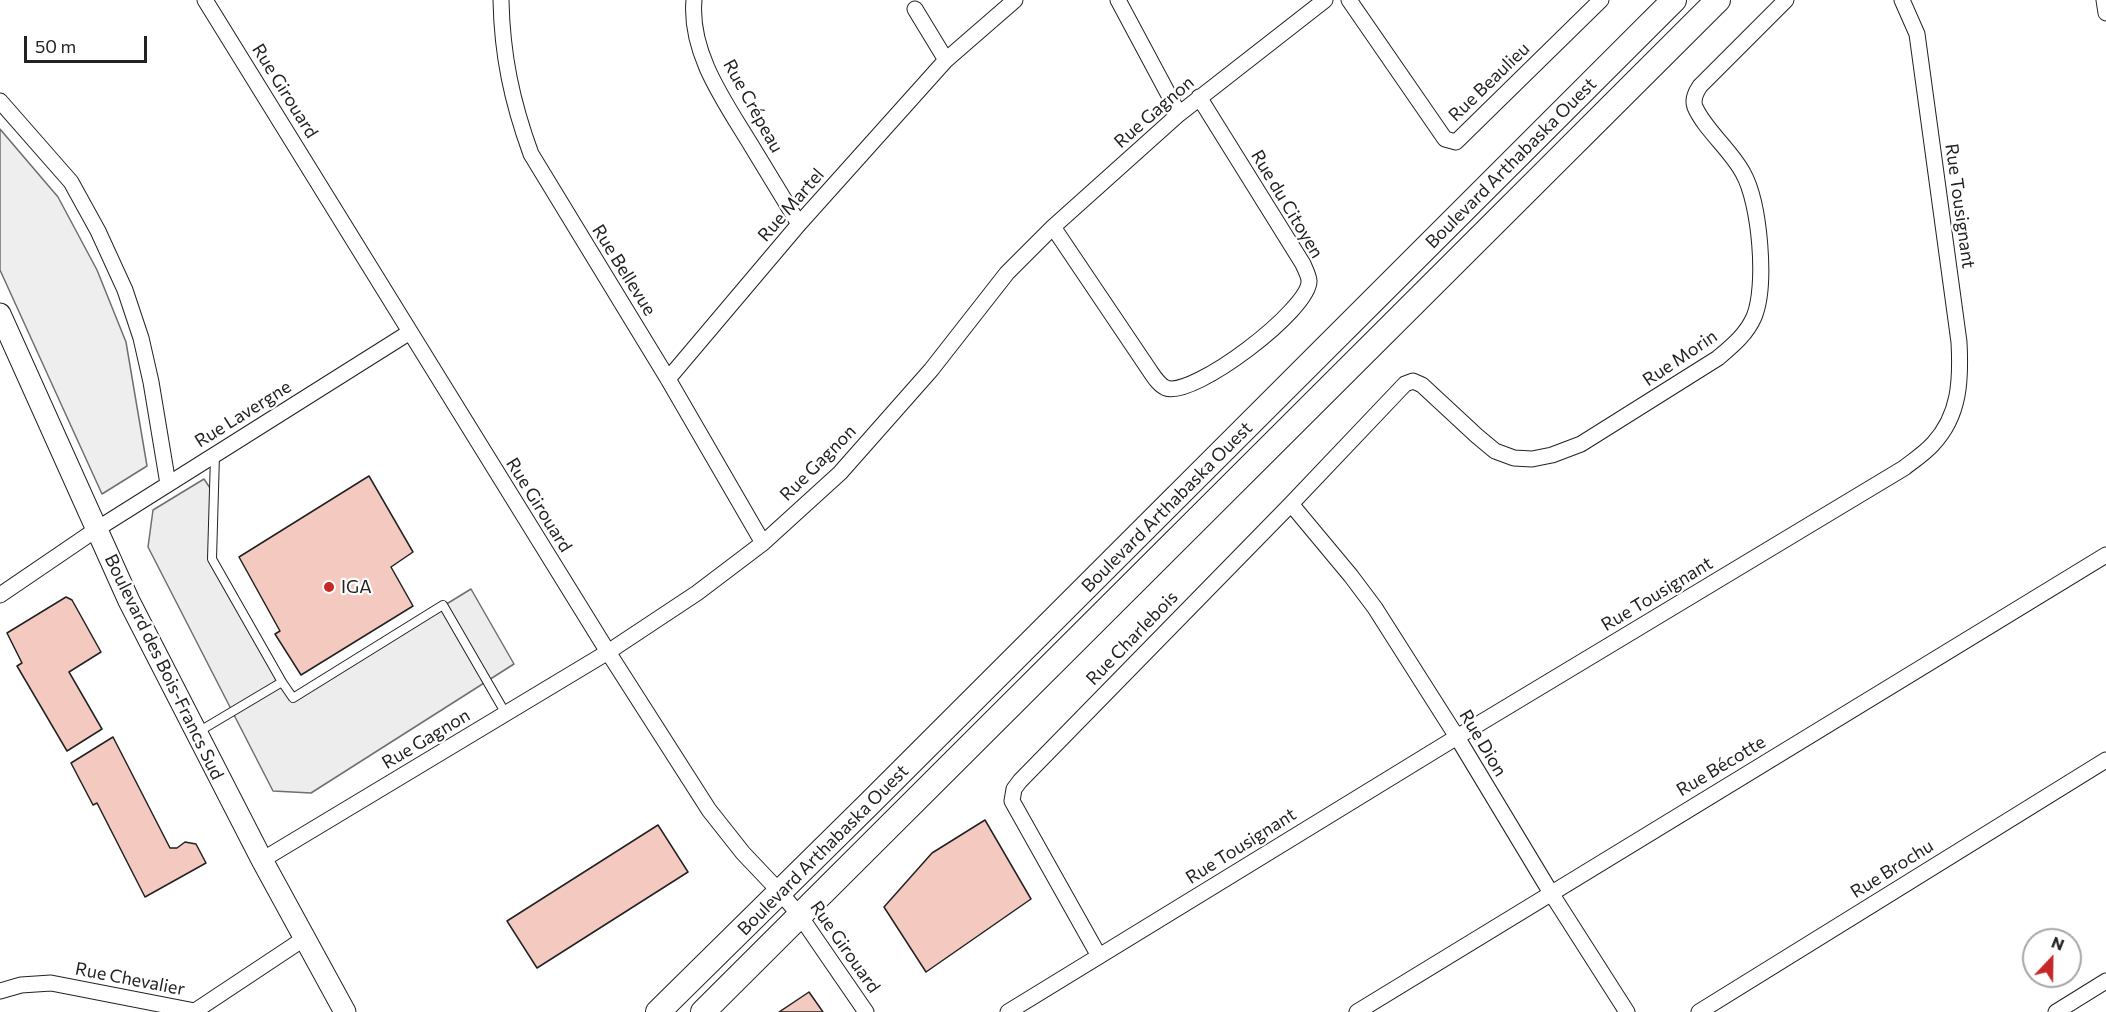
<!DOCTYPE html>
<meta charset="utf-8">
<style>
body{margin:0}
#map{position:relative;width:2106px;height:1012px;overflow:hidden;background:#fff;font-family:Commissioner,sans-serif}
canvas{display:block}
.north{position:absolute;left:2022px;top:928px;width:60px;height:60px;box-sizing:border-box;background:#fff;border:2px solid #a7a7a7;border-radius:50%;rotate:22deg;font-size:16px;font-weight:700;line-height:24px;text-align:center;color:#222}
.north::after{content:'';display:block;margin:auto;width:21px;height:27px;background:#c62828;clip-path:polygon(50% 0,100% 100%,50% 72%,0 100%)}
.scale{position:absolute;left:24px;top:36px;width:123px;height:27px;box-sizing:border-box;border:3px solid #222;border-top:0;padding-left:8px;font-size:18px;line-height:21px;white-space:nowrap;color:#222;-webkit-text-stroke:4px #fff;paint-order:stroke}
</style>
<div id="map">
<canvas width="2106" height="1012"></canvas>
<div class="north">N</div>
<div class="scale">50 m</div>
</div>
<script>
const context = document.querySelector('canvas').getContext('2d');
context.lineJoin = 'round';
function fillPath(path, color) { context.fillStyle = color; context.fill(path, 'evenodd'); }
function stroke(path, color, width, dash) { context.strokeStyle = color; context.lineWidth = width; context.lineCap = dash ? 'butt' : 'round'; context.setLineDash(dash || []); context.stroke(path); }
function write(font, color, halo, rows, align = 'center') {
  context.font = font + ' Commissioner,sans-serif'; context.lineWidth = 4.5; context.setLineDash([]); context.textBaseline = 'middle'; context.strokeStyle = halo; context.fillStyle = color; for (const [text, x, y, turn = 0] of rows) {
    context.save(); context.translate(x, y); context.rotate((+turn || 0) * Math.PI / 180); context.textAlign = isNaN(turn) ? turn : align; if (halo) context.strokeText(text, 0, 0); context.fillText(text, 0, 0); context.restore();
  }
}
const green = new Path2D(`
 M0,129L58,197L97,270L126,342L147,466L102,494L0,270Z`);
fillPath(green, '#eee');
stroke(green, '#6f6f6f', 1.5);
const parking = new Path2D(`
 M204,479L214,494L212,559L293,698L471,589L514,664L311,793L273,791L148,547L153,510Z`);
fillPath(parking, '#ededed');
stroke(parking, '#6f6f6f', 1.5);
const building = new Path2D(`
 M369,476L413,552L391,567L413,606L301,675L275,634L280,631L239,557Z
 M66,597L72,600L101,652L69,672L102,729L67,751L17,666L22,663L7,633Z
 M113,737L170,848H177L185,842L196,844L206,863L145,897L97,803L93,805L71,763Z
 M985,820L1031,899L926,972L884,907L932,853Z
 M658,825L688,872L537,968L507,921Z
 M809,992L823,1012H779Z`);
fillPath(building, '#f3c9c0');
stroke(building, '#222', 1.5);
const lane = new Path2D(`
 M282,682L293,698L443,605L506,714
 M198,732L282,682L212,559L215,455`);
const street = new Path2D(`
 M205,0L608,652L709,810L743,853L780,892L800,916L866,1012
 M501,0C502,55 512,102 531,154L668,379L763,543
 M694,0C689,53 725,102 751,145C767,171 783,198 799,224
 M1118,0L1179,114
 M1349,0L1445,139L1456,142L1601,0
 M2104,0L2106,13
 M915,9L946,60
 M0,101L71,182L98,231L125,290L141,338L151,382L168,484
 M1053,227L1150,371C1154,377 1159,385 1166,388C1194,398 1310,309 1309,281C1309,276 1305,269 1303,264L1199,97
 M668,379L799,224L946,60L1015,0
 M1291,504L1351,576L1375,608L1457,737L1551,893L1627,1012
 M0,595L97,529L410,332
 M262,860L608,652L697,593L763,543L840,473L931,370L1007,273L1053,227L1179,114L1325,0
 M1099,956L1012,801L1014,789L1020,781L1291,504L1405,384L1413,381L1422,385L1477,436L1495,451L1514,458L1532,459L1552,455L1581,444L1718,358C1732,346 1746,335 1754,317C1767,286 1760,203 1743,173C1731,150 1705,130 1695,107C1692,99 1696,92 1700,86L1786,0
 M0,991L21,985L51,983L195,1011L305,938
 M1008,1012L1457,737L1904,468C1913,461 1925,453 1933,444C1960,415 1961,380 1959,342L1917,34L1902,0
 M1357,1012L2106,555
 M1699,1012L2106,760
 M2056,1012L2106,981`);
const secondary = new Path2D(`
 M0,314L129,601L262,860L345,1012`);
const primary = new Path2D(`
 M658,1012L869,804L1674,0
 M703,1012L1718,0`);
stroke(lane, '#222', 10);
stroke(street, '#222', 17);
stroke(secondary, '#222', 23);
stroke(primary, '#222', 26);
stroke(lane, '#fff', 8);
stroke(street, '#fff', 15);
stroke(secondary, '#fff', 21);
stroke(primary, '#fff', 24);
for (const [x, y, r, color] of [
 [329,587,6,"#c62828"]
]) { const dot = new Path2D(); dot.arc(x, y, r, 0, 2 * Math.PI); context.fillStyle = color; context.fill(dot); stroke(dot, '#fff', 2); }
write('18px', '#222', '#fff', [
 ["Rue Beaulieu",1489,82,-44],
 ["Rue Girouard",285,91,58],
 ["Rue Crépeau",753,106,61],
 ["Rue Gagnon",1154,112,-41],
 ["Boulevard Arthabaska Ouest",1511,163,-45],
 ["Rue du Citoyen",1287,204,59],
 ["Rue Martel",791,205,-49],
 ["Rue Tousignant",1960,206,82],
 ["Rue Bellevue",624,270,58],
 ["Rue Morin",1680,358,-34],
 ["Rue Lavergne",243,414,-32],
 ["Rue Gagnon",818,463,-45],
 ["Rue Girouard",539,505,58],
 ["Boulevard Arthabaska Ouest",1167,507,-45],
 ["Rue Tousignant",1657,594,-31],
 ["Rue Charlebois",1132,638,-46],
 ["Boulevard des Bois-Francs Sud",164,667,64],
 ["Rue Gagnon",426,739,-31],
 ["Rue Dion",1483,743,59],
 ["Rue Bécotte",1721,766,-31],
 ["Rue Tousignant",1241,846,-32],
 ["Boulevard Arthabaska Ouest",823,850,-45],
 ["Rue Brochu",1892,869,-32],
 ["Rue Girouard",845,947,55],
 ["Rue Chevalier",130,979,11]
]);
write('18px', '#222', '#fff', [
 ["IGA",341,587]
], 'left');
</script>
